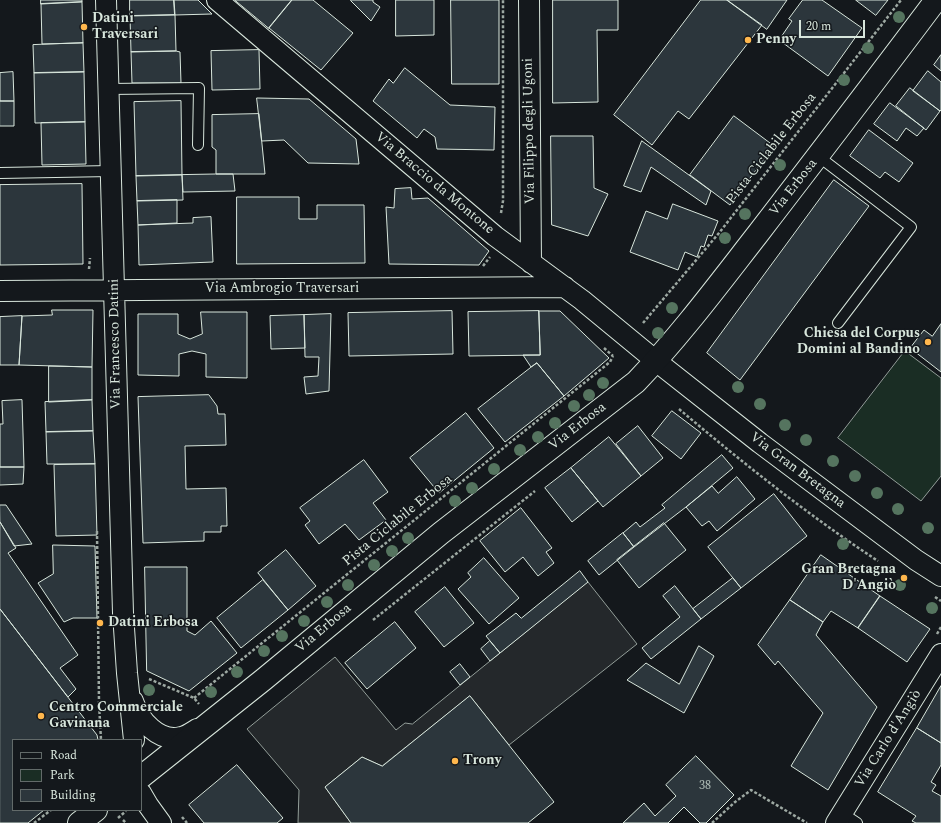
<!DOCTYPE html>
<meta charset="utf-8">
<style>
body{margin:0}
#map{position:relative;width:941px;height:823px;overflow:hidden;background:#14181c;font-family:Spectral,serif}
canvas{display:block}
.legend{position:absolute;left:12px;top:739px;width:130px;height:72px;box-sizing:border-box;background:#14181c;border:1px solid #626a69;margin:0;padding:5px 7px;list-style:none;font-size:12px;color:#d8e6dc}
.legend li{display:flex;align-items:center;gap:8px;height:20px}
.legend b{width:20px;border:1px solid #626a69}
.scale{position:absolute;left:799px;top:20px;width:66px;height:18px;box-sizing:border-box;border:2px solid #d8e6dc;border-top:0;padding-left:5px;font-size:12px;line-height:14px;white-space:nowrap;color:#d8e6dc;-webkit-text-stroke:3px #14181c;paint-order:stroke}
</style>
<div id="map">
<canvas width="941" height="823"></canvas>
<ul class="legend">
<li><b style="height:5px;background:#14181c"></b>Road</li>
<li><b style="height:11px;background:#1a2d24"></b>Park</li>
<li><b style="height:11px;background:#2c363c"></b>Building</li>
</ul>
<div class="scale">20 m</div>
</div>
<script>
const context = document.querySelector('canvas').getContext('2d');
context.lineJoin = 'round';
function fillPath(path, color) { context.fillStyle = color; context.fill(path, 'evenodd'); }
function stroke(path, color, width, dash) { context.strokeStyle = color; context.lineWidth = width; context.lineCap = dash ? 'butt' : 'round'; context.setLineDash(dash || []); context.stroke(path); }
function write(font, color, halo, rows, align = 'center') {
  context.font = font + ' Spectral,serif'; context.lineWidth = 3; context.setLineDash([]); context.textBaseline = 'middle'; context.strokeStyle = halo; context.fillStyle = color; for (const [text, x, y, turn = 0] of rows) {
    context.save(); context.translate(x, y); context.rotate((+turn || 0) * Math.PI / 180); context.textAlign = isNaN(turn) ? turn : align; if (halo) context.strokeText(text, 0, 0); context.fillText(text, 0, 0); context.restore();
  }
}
const green = new Path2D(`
 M905,351L941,378V476L921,501L838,438Z`);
fillPath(green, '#1a2d24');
stroke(green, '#939e99', 1);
const parking = new Path2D(`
 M588,582L637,644L509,745L470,696L382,766L362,757L325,787L351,823H298L299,790L247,729L335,657L396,730L405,723L412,724Z`);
fillPath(parking, '#24282b');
stroke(parking, '#939e99', 1);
const building = new Path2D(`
 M41,0H82V2L41,4Z
 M130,0H174L175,15L130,16Z
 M174,0H198L212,14L175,15Z
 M235,0H292L269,28Z
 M292,0H313L353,33L321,70L269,28Z
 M351,0H373V2L380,7L371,21L351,1Z
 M396,0H434V35L396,36Z
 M451,0H499V84H452Z
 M553,0H618V30H597L598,102L553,103Z
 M701,0H727L762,25L689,119L678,111L652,145L614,115Z
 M727,0H787L767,29Z
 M803,0H822L862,28L828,76L779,40L792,21L789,19Z
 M856,0H888L876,15Z
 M82,2L83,43L42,44L41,4Z
 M175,15L176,51L131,52L130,16Z
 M83,43L84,72L34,73L33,45Z
 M259,50L260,89L212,90L211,51Z
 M176,51L180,52L181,83H132L131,52Z
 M941,55V71L934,65Z
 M405,68L450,105L495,107L494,150L437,149L435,137L424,129L417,138L373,101L389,79L393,83Z
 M928,71L941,82V110L940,111L913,91Z
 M13,72L14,101H0V73Z
 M84,72L85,122L35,123L34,73Z
 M910,88L940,111L926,130L896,106Z
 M257,98L309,99L356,139L359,164L308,163L284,140L262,141Z
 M0,101H14V126H0Z
 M181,101L182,175L136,176L134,102Z
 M890,103L924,128L917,136L906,128L897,141L874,124Z
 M259,114L265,174H216V150L212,147V115Z
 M734,116L774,146L730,205L690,175Z
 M85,122L86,164L42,165L41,123Z
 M869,130L913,163L899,182L885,172L880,178L850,156Z
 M551,136H593L594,188L608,194L588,236L552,225Z
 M642,141L711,191L706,205L651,167L641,192L624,186Z
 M216,174H233L235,191L183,192L182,175Z
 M182,175L183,200L137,201L136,176Z
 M834,180L869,206L740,380L707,353Z
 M82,184L83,264L0,265V185Z
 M411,188L412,199L428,198L489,251L479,265L389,264L386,207L394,208L395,189Z
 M237,197H299V219H317V205H364L365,263L237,264Z
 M177,200V223L138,225L137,201Z
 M673,204L718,221L712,236L708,235L704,247L701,246L697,257L685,252L678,270L630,252L646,211L667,219Z
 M211,217L213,262L139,265L138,225L193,223V218Z
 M52,310H93L92,367L19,365L22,316L52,315Z
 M452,311L453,354L349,356L348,313Z
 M539,311L540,355L469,356L468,312Z
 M539,311H560L609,358L564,396L537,363L531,367L523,355H540Z
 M201,312H247V378L206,377V354L192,351L179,354V376L138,375V314H178V334L190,339L202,334Z
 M331,314L329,391L306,394L304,377L318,376L319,357H305L304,315Z
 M304,315L305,348L271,349L270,316Z
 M22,316L19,365H0V317Z
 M941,324V372L910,348L924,330L932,336Z
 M537,363L564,396L505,442L478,409Z
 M49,366L92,367V400L49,402Z
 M209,395L217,406L218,414H225L226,445L185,446L186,489L226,488L227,526H221V532H204V541L143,543L138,397Z
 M22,400L24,467H0V424H3L2,401Z
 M92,400L93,431L46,432L45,402Z
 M672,411L701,433L681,459L652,436Z
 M466,413L494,448L439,493L410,458Z
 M638,426L663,458L641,476L616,444Z
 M93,431L95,464H47L46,432Z
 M609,437L641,476L603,507L571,468Z
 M722,455L733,468L686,507L634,547L623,533L636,522L640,527L665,508L662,505Z
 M364,460L388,492L373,503L386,520L359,540L345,524L319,544L305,525L310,521L300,508Z
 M95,464L97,535L56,536L54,465Z
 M0,467H24L23,484L0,485Z
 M571,468L598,501L572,522L545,488Z
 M737,477L755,499L717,531L709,521L702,526L686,507L712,486L718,493Z
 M774,494L807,536L741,588L708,547Z
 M0,505H6L32,544L14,546L0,522Z
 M521,508L552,548L546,552L554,563L538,576L523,557L505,572L480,541Z
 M0,522L16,548L8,553L78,655L60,668L76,689L68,697L0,609Z
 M664,523L686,550L639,588L617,560Z
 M623,533L634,547L599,575L588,561Z
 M53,545L95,546L97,618H73L64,622L38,583L53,574Z
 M286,550L316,586L288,610L258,573Z
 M821,555L880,596L858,628L831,611L823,622L790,600Z
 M484,558L519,598L489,624L458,589L471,577L468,573Z
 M145,567H187V631L195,635L211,621L237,653L189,691L147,671Z
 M580,571L588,582L500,653L486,636L516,613L521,618Z
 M733,578L741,588L701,619L693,609Z
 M263,580L288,610L241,648L217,618Z
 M675,586L701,619L651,659L642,648L680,617L663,596Z
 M445,587L474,623L444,647L415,612Z
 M880,596L930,629L907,662L858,628Z
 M790,600L823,622L816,635L877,707L828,790L791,766L823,713L778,661L775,665L758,645Z
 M0,609L97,735L98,740H13V810H44L28,823H0Z
 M395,622L416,648L367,689L345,663Z
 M490,641L500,653L490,661L481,649Z
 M699,646L714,656L684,713L627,680L646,663L679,684Z
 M460,664L470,677L460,685L450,672Z
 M941,686V743L917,728Z
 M470,696L554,802L528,823H351L325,787L362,757L382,766Z
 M917,728L941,743V765L931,782L936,785L932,791L941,796V823H916L912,821L916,816L878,792Z
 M696,756L734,795L706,823H700L684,807L668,823H623L644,803L655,816L676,796L666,785Z
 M237,765L283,818L277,823H204L189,805Z`);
fillPath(building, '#2c363c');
stroke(building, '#d8e6dc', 1);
const service = new Path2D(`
 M108,89L199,88L198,145
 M818,156L911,227L838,323
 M0,173L111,171
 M842,813L857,823`);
const minor = new Path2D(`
 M106,0L123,613L127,673L134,740
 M217,0L495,236L582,300L656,361L760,443L916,560L941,576
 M529,0L531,263
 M0,291L565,287
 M133,701C139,720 159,743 181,737C187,736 192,732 197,729
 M141,793L148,805L161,823
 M836,823L941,654`);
const secondary = new Path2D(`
 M141,777L263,680L441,533L636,382C680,336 718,285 757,235C817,157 877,79 936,0
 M79,823L96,810`);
stroke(service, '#d8e6dc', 12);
stroke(minor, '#d8e6dc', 22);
stroke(secondary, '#d8e6dc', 24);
stroke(new Path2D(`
 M501,213L503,201V0
 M483,266L490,257
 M89,269L90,258
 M643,323L719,233L901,0
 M604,348L613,356
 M679,409C743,463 808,515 878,561
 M97,531L99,703L101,740
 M935,597L941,601
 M373,620L535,491
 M937,634L941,627
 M149,679L194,698L199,704
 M194,698L610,362L613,356
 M182,817L187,823
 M118,818L126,811
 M123,820L126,823
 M34,823L51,810
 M712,823L735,802L751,790L807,823`), '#9da8a2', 2.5, [3, 2]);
stroke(service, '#14181c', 10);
stroke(minor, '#14181c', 20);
stroke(secondary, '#14181c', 22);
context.fillStyle = '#55745f';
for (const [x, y] of [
 [899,17],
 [868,48],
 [844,80],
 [780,165],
 [745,214],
 [725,238],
 [672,308],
 [658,333],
 [603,383],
 [738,387],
 [589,395],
 [760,404],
 [574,406],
 [555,423],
 [785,425],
 [538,437],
 [806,440],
 [520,450],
 [833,461],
 [494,469],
 [855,476],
 [472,488],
 [877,493],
 [455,501],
 [898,509],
 [928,528],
 [408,538],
 [843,544],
 [392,551],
 [374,565],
 [348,585],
 [900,585],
 [327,602],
 [932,608],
 [304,621],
 [282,636],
 [264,651],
 [237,672],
 [149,690],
 [211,692]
]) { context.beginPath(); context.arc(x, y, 6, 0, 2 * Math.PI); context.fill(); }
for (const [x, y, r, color] of [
 [84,27,4,"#ffb74d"],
 [748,40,4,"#ffb74d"],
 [928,342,4,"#ffb74d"],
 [904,578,4,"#ffb74d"],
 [100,623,4,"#ffb74d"],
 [41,716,4,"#ffb74d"],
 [455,761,4,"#ffb74d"]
]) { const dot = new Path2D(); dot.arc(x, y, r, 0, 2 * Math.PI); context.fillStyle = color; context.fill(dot); stroke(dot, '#14181c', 1.5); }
write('12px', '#adbab4', null, [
 ["38",705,787]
]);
write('bold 14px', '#d8e6dc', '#14181c', [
 ["Datini",92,19],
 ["Traversari",92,35],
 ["Penny",756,40],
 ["Chiesa del Corpus",920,334,"right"],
 ["Domini al Bandino",920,350,"right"],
 ["Gran Bretagna",896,570,"right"],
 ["D'Angiò",896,586,"right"],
 ["Datini Erbosa",108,623],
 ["Centro Commerciale",49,708],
 ["Gavinana",49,724],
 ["Trony",463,761]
], 'left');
write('14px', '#d8e6dc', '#14181c', [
 ["Via Filippo degli Ugoni",530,131,-91],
 ["Pista Ciclabile Erbosa",772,149,-52],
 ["Via Braccio da Montone",434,184,40],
 ["Via Erbosa",794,188,-52],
 ["Via Ambrogio Traversari",282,289],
 ["Via Francesco Datini",116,344,-91],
 ["Via Erbosa",578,427,-38],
 ["Via Gran Bretagna",797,471,37],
 ["Pista Ciclabile Erbosa",398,521,-39],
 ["Via Erbosa",324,629,-40],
 ["Via Carlo d'Angiò",889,739,-58]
]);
</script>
